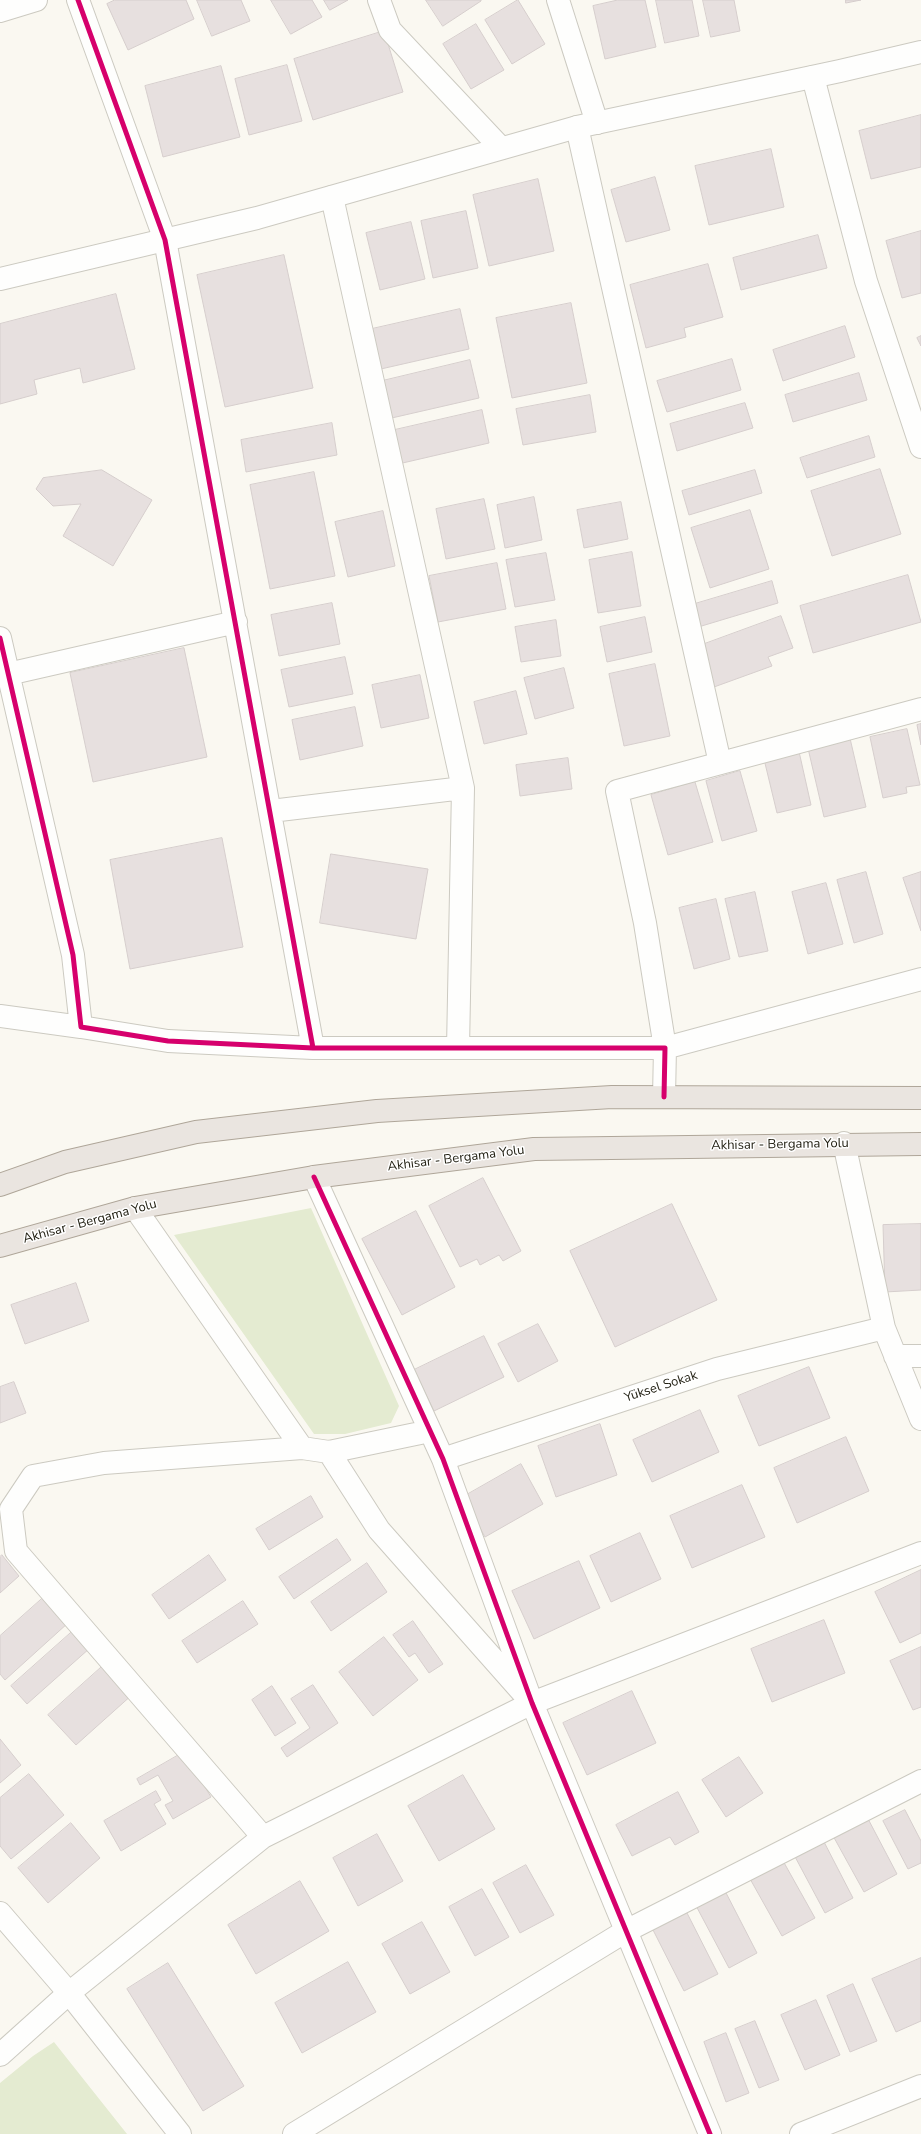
<!DOCTYPE html>
<meta charset="utf-8">
<style>
body{margin:0}
canvas{display:block;background:#faf8f1}
</style>
<canvas width="921" height="2134"></canvas>
<script>
const context = document.querySelector('canvas').getContext('2d');
context.lineJoin = 'round';
function fillPath(path, color) { context.fillStyle = color; context.fill(path, 'evenodd'); }
function stroke(path, color, width, dash) { context.strokeStyle = color; context.lineWidth = width; context.lineCap = dash ? 'butt' : 'round'; context.setLineDash(dash || []); context.stroke(path); }
function write(font, color, halo, rows, align = 'center') {
  context.font = font + ' "Nunito Sans",sans-serif'; context.lineWidth = 3; context.setLineDash([]); context.textBaseline = 'middle'; context.strokeStyle = halo; context.fillStyle = color; for (const [text, x, y, turn = 0] of rows) {
    context.save(); context.translate(x, y); context.rotate((+turn || 0) * Math.PI / 180); context.textAlign = isNaN(turn) ? turn : align; if (halo) context.strokeText(text, 0, 0); context.fillText(text, 0, 0); context.restore();
  }
}
fillPath(new Path2D(`
 M311,1208L399,1406L391,1423L345,1434H314L174,1235Z
 M54,2042L127,2134H0V2083L33,2056Z`), '#e4ebd1');
const building = new Path2D(`
 M115,0H186L194,19L128,50L107,4Z
 M197,0H241L250,21L212,36Z
 M271,0H312L322,17L291,34Z
 M324,0H348L330,10Z
 M426,0H481V1L443,26Z
 M518,0L545,44L512,64L485,20Z
 M618,0H645L656,47L605,59L593,6Z
 M656,0H692L699,36L665,43Z
 M703,0H734L740,31L711,37Z
 M846,0H861L846,3Z
 M476,24L504,70L471,89L443,44Z
 M384,31L403,92L313,120L294,59Z
 M287,65L302,121L249,135L235,79Z
 M221,66L240,137L163,157L145,86Z
 M921,115V167L871,179L859,131Z
 M771,149L784,207L709,225L695,166Z
 M655,177L670,230L626,242L611,190Z
 M538,179L554,251L489,266L473,195Z
 M466,211L478,268L433,278L421,221Z
 M411,222L425,279L380,290L366,233Z
 M921,231V293L902,298L886,241Z
 M818,235L827,268L741,290L733,258Z
 M284,255L313,388L225,407L197,275Z
 M708,264L723,317L684,328L686,337L646,348L630,285Z
 M116,294L135,369L83,383L80,368L34,380L37,394L0,404V324Z
 M571,303L587,383L512,398L496,318Z
 M460,309L469,349L372,371L363,331Z
 M845,326L855,357L783,381L773,350Z
 M921,336V346L917,338Z
 M732,359L741,390L667,412L657,381Z
 M470,360L479,398L383,420L374,383Z
 M859,373L867,400L793,422L785,395Z
 M590,395L596,432L523,445L516,409Z
 M745,403L753,428L677,451L670,424Z
 M482,410L489,443L394,465L386,432Z
 M332,423L337,455L246,472L241,440Z
 M869,436L875,457L807,478L800,458Z
 M880,469L901,534L832,556L811,491Z
 M102,470L152,500L113,566L63,536L81,504L53,506L36,489L43,478Z
 M755,470L762,493L689,515L682,491Z
 M314,472L335,576L270,589L250,485Z
 M534,497L542,540L505,548L497,505Z
 M484,499L495,549L446,559L436,509Z
 M621,502L628,539L584,548L577,510Z
 M750,510L769,569L710,588L691,528Z
 M383,511L395,566L348,577L335,522Z
 M632,552L641,606L598,613L589,560Z
 M546,553L555,600L515,607L506,560Z
 M497,563L506,609L438,622L429,576Z
 M908,575L921,622L813,653L800,606Z
 M772,581L778,603L695,628L688,606Z
 M332,603L340,644L279,656L271,615Z
 M781,616L793,648L768,657L772,666L714,687L699,646Z
 M645,617L652,652L607,662L600,627Z
 M556,620L561,656L521,662L515,627Z
 M184,648L207,757L93,782L70,673Z
 M345,657L353,694L289,707L281,670Z
 M655,664L670,736L624,746L609,674Z
 M564,668L574,708L535,719L524,678Z
 M420,675L429,718L381,728L372,685Z
 M516,691L527,734L484,744L474,702Z
 M355,707L363,746L300,760L292,720Z
 M921,724V745L917,725Z
 M907,729L920,785L906,787L907,793L883,798L870,737Z
 M849,734L866,807L824,817L807,744Z
 M798,747L811,805L777,813L763,755Z
 M568,758L572,789L520,796L516,765Z
 M740,771L757,831L722,841L706,781Z
 M695,782L713,842L668,855L651,795Z
 M222,838L243,947L130,969L110,860Z
 M331,854L428,869L416,939L320,923Z
 M866,872L883,934L854,943L837,880Z
 M921,872V931L903,878Z
 M826,883L843,944L808,954L792,892Z
 M755,892L768,951L739,957L725,899Z
 M716,899L730,959L694,969L679,908Z
 M483,1178L521,1251L503,1261L499,1255L480,1265L477,1259L460,1267L429,1206Z
 M672,1204L717,1300L615,1347L570,1251Z
 M416,1211L455,1287L402,1315L362,1239Z
 M921,1224V1290L885,1292L883,1225Z
 M76,1283L89,1321L25,1344L11,1305Z
 M538,1324L558,1361L518,1382L498,1344Z
 M484,1336L504,1377L434,1411L414,1370Z
 M809,1367L830,1418L759,1446L738,1396Z
 M14,1382L26,1413L0,1423V1387Z
 M700,1410L719,1452L652,1482L633,1440Z
 M600,1424L617,1475L556,1497L538,1446Z
 M846,1437L869,1491L797,1523L774,1468Z
 M521,1464L543,1504L485,1537L463,1497Z
 M742,1485L765,1537L692,1568L670,1516Z
 M311,1496L323,1517L269,1550L256,1529Z
 M640,1533L661,1579L611,1602L590,1556Z
 M337,1539L351,1560L294,1599L279,1577Z
 M2,1555L19,1576L0,1593V1557Z
 M209,1555L226,1580L169,1619L152,1595Z
 M579,1561L600,1608L534,1639L512,1591Z
 M367,1563L387,1592L331,1631L311,1602Z
 M921,1570V1633L900,1643L875,1592Z
 M44,1597L68,1623L5,1680L0,1674V1636Z
 M243,1601L258,1624L197,1663L182,1641Z
 M824,1620L845,1673L772,1702L751,1649Z
 M413,1621L443,1664L429,1673L415,1653L409,1657L393,1635Z
 M74,1630L90,1648L27,1704L11,1686Z
 M384,1637L418,1680L373,1716L339,1672Z
 M921,1647V1707L913,1710L890,1661Z
 M105,1664L133,1694L76,1745L48,1715Z
 M313,1685L338,1723L287,1757L281,1748L310,1728L291,1699Z
 M272,1686L296,1723L275,1736L252,1700Z
 M632,1691L656,1743L587,1775L563,1723Z
 M0,1739L21,1765L0,1783Z
 M184,1752L211,1797L173,1819L165,1805L173,1801L158,1775L140,1785L137,1779Z
 M739,1757L763,1793L726,1817L702,1780Z
 M29,1774L64,1815L11,1859L0,1846V1798Z
 M463,1775L495,1829L439,1861L408,1806Z
 M156,1791L161,1800L154,1804L166,1824L121,1851L104,1821Z
 M678,1792L699,1832L675,1845L670,1837L632,1856L616,1825Z
 M905,1810L921,1841V1863L908,1869L883,1821Z
 M866,1815L897,1874L864,1892L832,1834Z
 M71,1823L100,1858L48,1903L18,1868Z
 M377,1834L403,1881L358,1906L333,1858Z
 M822,1838L853,1898L825,1913L793,1853Z
 M782,1859L815,1918L782,1936L749,1877Z
 M526,1865L554,1915L520,1933L493,1883Z
 M300,1881L329,1931L256,1974L228,1925Z
 M723,1887L757,1953L729,1968L694,1902Z
 M482,1889L509,1937L475,1956L449,1907Z
 M685,1909L718,1974L684,1991L651,1926Z
 M422,1922L450,1972L410,1994L382,1944Z
 M921,1958V2021L896,2032L872,1979Z
 M348,1962L376,2012L302,2053L275,2003Z
 M168,1963L244,2086L203,2111L127,1989Z
 M853,1984L877,2041L850,2052L827,1996Z
 M816,2000L840,2055L805,2070L781,2015Z
 M755,2021L779,2080L759,2088L735,2029Z
 M726,2033L749,2093L726,2102L704,2042Z`);
fillPath(building, '#e7e0df');
stroke(building, '#d6cecd', 1);
const street = new Path2D(`
 M78,0L165,240L313,1048
 M379,0L390,30L501,148
 M558,0L597,123
 M0,11L36,0
 M813,77L866,281L921,447
 M577,127L720,763
 M332,197L463,788L458,1048
 M0,638L73,955L81,1027L168,1041L313,1048H665L664,1097
 M8,674L236,622
 M921,709L617,791L645,923L665,1048L921,979
 M271,811L463,788
 M0,1016L81,1027
 M844,1143L884,1328L921,1419
 M314,1177L443,1459L532,1703L710,2134
 M135,1208L302,1448
 M895,1356H921
 M443,1459L717,1369L884,1328
 M532,1703L921,1553
 M263,1837L16,1551L11,1509L33,1476L104,1463L302,1448L329,1452L430,1431
 M0,2055L69,1993L263,1837L532,1703L379,1530L329,1452
 M294,2134L626,1931L921,1781
 M801,2134L921,2086`);
const secondary = new Path2D(`
 M0,279L257,218L577,127L840,71L921,52
 M0,1913L69,1993L180,2134`);
const primary = new Path2D(`
 M0,1185L65,1162L196,1132L377,1111L612,1097L921,1098
 M0,1246L135,1208L314,1177L534,1149L921,1144`);
stroke(street, '#cccac1', 24);
stroke(secondary, '#cccac1', 24);
stroke(primary, '#afa699', 24);
stroke(street, '#fefefd', 22);
stroke(secondary, '#fefefd', 22);
stroke(primary, '#eae5e0', 22);
stroke(new Path2D(`
 M78,0L165,240L313,1048
 M0,638L73,955L81,1027L168,1041L313,1048H665L664,1097
 M314,1177L443,1459L532,1703L710,2134`), '#d6006c', 5);
write('13px', '#232114', '#fff', [
 ["Akhisar - Bergama Yolu",780,1145,-1],
 ["Akhisar - Bergama Yolu",456,1159,-7],
 ["Akhisar - Bergama Yolu",90,1222,-15],
 ["Yüksel Sokak",661,1387,-18]
]);
</script>
